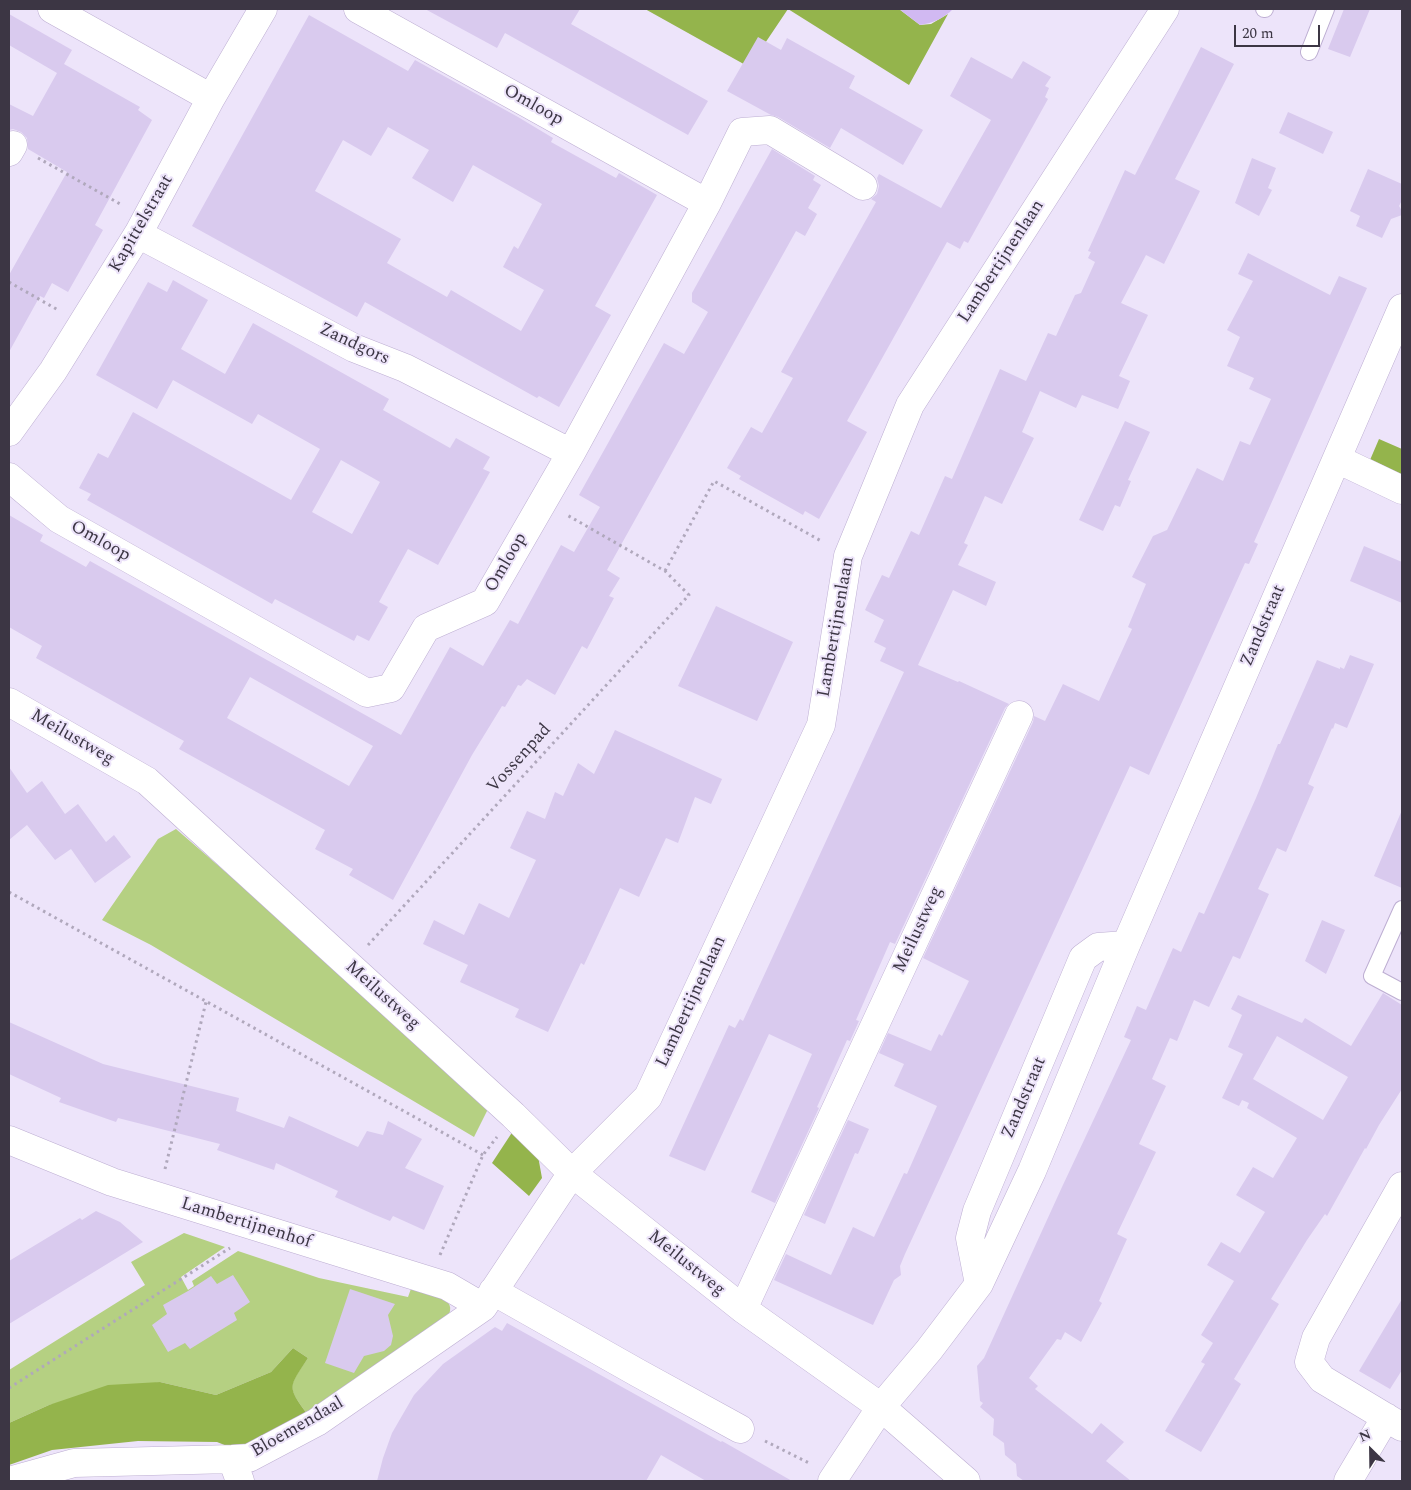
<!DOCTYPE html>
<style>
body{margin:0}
#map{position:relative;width:1411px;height:1490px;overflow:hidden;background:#ede4fa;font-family:Spectral,serif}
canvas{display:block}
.frame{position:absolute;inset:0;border:10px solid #3c3644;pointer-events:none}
.north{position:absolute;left:1346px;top:1425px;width:50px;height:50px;-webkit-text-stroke:4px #ede4fa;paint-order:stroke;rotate:337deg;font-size:14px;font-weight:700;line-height:20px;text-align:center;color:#3c3644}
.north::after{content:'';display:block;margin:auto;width:18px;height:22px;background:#3c3644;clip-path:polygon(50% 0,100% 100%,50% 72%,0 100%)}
.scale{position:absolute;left:1234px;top:25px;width:86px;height:22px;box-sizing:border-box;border:2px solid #3c3644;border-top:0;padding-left:6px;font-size:15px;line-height:18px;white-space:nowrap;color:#3c3644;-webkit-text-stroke:4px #ede4fa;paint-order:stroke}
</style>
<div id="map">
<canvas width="1411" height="1490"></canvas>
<div class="frame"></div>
<div class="north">N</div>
<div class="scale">20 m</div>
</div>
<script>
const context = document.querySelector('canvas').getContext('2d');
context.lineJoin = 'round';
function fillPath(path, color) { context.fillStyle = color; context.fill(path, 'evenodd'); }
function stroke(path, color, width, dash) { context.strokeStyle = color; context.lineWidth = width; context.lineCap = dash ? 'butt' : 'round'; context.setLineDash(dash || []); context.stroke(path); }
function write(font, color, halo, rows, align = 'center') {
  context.font = font + ' Spectral,serif'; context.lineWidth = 4; context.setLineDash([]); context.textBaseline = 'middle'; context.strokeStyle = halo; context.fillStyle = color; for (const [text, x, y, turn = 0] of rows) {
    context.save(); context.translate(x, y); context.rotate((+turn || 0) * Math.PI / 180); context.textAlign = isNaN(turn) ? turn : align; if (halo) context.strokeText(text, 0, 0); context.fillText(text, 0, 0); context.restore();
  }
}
fillPath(new Path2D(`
 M176,829L243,887L488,1109L474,1137L151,945L102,920L158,839Z
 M184,1233L225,1247L181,1277L188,1290L194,1286L192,1281L238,1251L319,1278L408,1297L412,1286C427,1292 461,1297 447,1318L308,1415C286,1385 288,1388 308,1358L293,1348L271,1372L216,1395L160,1382L49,1405L9,1423V1370L145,1285L131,1262Z`), '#b5d082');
fillPath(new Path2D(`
 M645,9H899L920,25L931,24L948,14L909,85L788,9L749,67Z
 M1379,439L1402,449V483L1367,467Z
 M513,1131L538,1156L542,1178L529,1196L492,1163Z
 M293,1348L308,1358C289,1388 286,1385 308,1415L242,1452L217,1442L138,1441L52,1450L9,1465V1423L49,1405L108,1385L160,1382L216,1395L271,1372Z`), '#94b44c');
fillPath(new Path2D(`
 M899,9H953C944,18 933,23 920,25Z`), '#d1b9f2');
fillPath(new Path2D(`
 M425,9H580L571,24L708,101L688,135L505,33L497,48Z
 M1344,9H1370L1350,57L1328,49Z
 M9,14L72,50L64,64L140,107L138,110L152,120L95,225L103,230L68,292L52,283L44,298L40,296L9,352V275L67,172L28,149L27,138L21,132L13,129L9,130V104L33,116L57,73L9,45Z
 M309,15L408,71L415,60L518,117L553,138L551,142L616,178L619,173L657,195L595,306L611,315L559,407L539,396L537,398L365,302L357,317L192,226ZM388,127L429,150L412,178L453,202L473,165L542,204L518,249L514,246L503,267L544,290L521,331L451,290L447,297L387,263L401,239L315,191L343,140L371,156Z
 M758,37L781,50L787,38L855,76L849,88L923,130L903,165L841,128L830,148L778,117L771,115L727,91Z
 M1201,47L1234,64L1175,179L1200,191L1164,264L1146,255L1121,303L1148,315L1119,376L1130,381L1118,409L1082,395L1076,408L1040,391L1022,432L1034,438L1002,504L985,496L964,543L968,545L958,565L996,582L986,606L953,590L918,665L958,682L959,681L1009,704L1005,708L895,944L890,942L856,1020L859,1021L850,1041L847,1040L817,1107L819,1108L775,1203L751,1192L812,1054L769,1034L705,1171L669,1156L729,1025L735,1028L740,1019L743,1021L904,672L880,661L886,648L874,642L884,620L865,610L882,575L889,578L911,531L919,535L945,476L952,479L1000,369L1026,381L1048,333L1056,336L1075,295L1081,293L1095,262L1088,258L1091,252L1088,251L1125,170L1135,175Z
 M971,57L1012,79L1023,61L1051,77L1045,86L1049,88L1045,97L1048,99L968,243L964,241L960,249L947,242L866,387L847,421L867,432L819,519L805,511L803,515L739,479L741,476L727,468L751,427L762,433L793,378L781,372L876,202L871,199L877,194L879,186L877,178L879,174L941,208L991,120L950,96Z
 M1288,112L1333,132L1323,154L1279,133Z
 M772,149L815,176L813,180L821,185L808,208L817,214L805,236L796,231L607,570L620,578L609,596L614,598L587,649L582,646L555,695L527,679L521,686L518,685L505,707L502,706L472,755L393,900L349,875L353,869L315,849L325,830L179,749L184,741L36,658L42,646L9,627V515L43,535L40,541L86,567L90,561L401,735L450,647L483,666L510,620L518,624L561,545L574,552L600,507L579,495L664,343L684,354L708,312L692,302V293ZM250,677L373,746L349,786L227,718Z
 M1252,158L1276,168L1268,188L1272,190L1259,216L1235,203Z
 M1368,169L1402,184V200L1399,206L1402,211V215L1391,219L1382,238L1356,226L1360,216L1350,211Z
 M1248,253L1330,295L1339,276L1367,288L1254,542L1258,544L1249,564L1245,563L1149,775L1130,766L905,1254L900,1266L901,1275L894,1280L873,1325L774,1280L786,1254L831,1275L853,1227L874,1237L904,1173L907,1174L937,1106L894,1086L904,1064L879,1053L888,1033L931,1051L939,1034L942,1036L969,981L923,958L1033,722L1034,716L1045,721L1063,684L1099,701L1132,629L1128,627L1146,584L1132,577L1153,536L1167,530L1197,468L1223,481L1240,441L1250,445L1271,399L1249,389L1254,378L1227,366L1240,337L1227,330L1253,281L1238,274Z
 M173,280L208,300L181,349L225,374L253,323L389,399L383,410L450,448L456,438L490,457L483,469L490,472L438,565L408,549L379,602L388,607L369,641L357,635L354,641L275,599L272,604L87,500L91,494L79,488L98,453L108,458L133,412L291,500L320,449L258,414L252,424L173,380L157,409L96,375L148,282L167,292ZM341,460L380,482L352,534L312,512Z
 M1125,421L1150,432L1128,480L1131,481L1120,507L1115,505L1103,531L1079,520Z
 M1364,546L1402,562V603L1350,581Z
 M716,606L793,642L757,721L678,686Z
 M1350,655L1374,664L1347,728L1335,723L1333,729L1332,728L1308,784L1314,787L1286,852L1277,848L1258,889L1269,894L1240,959L1233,956L1209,1007L1194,1000L1177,1041L1170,1038L1152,1079L1166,1086L1139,1144L1156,1152L1117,1234L1127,1239L1099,1301L1102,1303L1081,1342L1065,1332L1061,1340L1057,1339L1029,1378L1038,1386L1035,1389L1092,1434L1101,1423L1124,1442L1106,1461L1131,1481H1024L1017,1476L1016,1464L1005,1455L1004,1443L993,1435L994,1419L980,1407L983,1403L980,1401L977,1366L984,1358L1062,1187L1131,1040L1124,1037L1137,1006L1146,1010L1173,948L1181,952L1199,912L1204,914L1256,798L1278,744H1280L1317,660L1340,669V667L1344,669Z
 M615,730L722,779L711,804L695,797L678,843L666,838L639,897L620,888L584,965L581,963L548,1032L515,1017L519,1009L460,982L468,965L423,944L434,920L464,935L479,903L509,918L536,860L510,848L527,811L545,819L555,792L563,796L578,763L594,774Z
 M9,767L27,793L42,781L65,814L78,804L106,842L114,835L131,857L95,883L71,849L55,860L27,825L9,840Z
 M1402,810V888L1374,876Z
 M1322,920L1345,930L1326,974L1305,961Z
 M1383,993L1402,1005V1089L1379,1125L1366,1149L1365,1148L1327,1216L1325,1214L1307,1240L1271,1299L1279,1304L1234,1379L1241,1384L1201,1452L1165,1431L1205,1364L1201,1362L1213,1343L1201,1335L1234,1281L1207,1265L1221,1242L1240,1253L1265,1212L1236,1195L1253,1167L1273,1178L1297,1138L1247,1108L1249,1103L1242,1100L1239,1106L1222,1098L1243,1054L1228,1047L1242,1015L1231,1009L1238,995L1302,1023L1305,1018L1351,1046ZM1277,1036L1348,1077L1323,1120L1253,1079Z
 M9,1022L103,1064L239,1098L236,1111L284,1128L289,1116L358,1147L367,1131L383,1135L388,1121L422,1139L405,1168L444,1186L424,1230L393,1216L390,1221L373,1214L335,1197L338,1191L276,1163L274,1170L217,1150L220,1144L118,1118L116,1122L59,1102L61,1098L9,1074Z
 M848,1120L869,1129L858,1154L855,1153L825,1224L804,1215Z
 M96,1211L120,1222L143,1242L9,1324V1261L80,1218L82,1220Z
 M233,1275L250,1302L234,1313L237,1320L190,1349L185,1343L168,1352L152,1325L167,1314L163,1305L188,1291L211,1276L217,1284Z
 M350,1289L395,1304L388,1315L393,1336L391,1345L384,1351L364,1356L354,1373L325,1363Z
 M1402,1299V1370L1390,1389L1359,1371Z
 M507,1323L721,1442L722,1441L792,1481H706L661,1455L646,1481H377L383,1458L392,1433L414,1395L443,1364L495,1327L502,1331Z`), '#d9caee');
const lane = new Path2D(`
 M1264,9H1265
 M1309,52L1326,9
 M1402,909L1372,976L1402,992`);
const street = new Path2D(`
 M52,9L211,98
 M358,9L707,203
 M9,152L13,145
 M138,234L354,348L405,368L571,453
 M9,432L53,371L138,234L211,98L263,9
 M1337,459L1402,490
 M9,477L59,519L367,693L391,688L426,628L485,602L571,453L707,203L742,132L770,130L863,186
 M9,702L147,781L513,1115L572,1173L743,1309L881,1407L966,1481
 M9,1140L112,1182L447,1286L483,1307
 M1402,1186L1316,1338L1309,1362L1322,1379L1402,1427
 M979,1284L970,1238L977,1211L1083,958L1098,947L1126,945
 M493,1291L638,1373L740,1429
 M743,1309L1019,715
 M232,1459L240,1481
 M9,1481L74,1463L232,1459L249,1458L317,1422L483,1307L572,1173L648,1097L821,725L848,556L910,405L1165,9
 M832,1481L881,1407L929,1350L979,1284L1032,1171L1126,945L1402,308
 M1348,1481L1386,1417`);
stroke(lane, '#bdaed2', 18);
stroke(street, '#bdaed2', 29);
stroke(new Path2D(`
 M38,158L122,205
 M9,282L58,310
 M665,571L714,481L823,542
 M9,892L483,1155
 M368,945L689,595L665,571L567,515
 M165,1169L206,1002
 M440,1255L483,1155L497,1137
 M9,1388L230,1248
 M765,1441L811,1464`), '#b0a8bc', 3, [2.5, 4]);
stroke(lane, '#fff', 16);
stroke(street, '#fff', 28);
write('18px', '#3c3644', '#ede4fa', [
 ["Omloop",533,106,29],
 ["Kapittelstraat",142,224,-60],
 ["Lambertijnenlaan",1002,262,-57],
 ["Zandgors",354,345,25],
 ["Omloop",100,542,29],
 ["Omloop",507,563,-60],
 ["Zandstraat",1264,626,-67],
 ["Lambertijnenlaan",837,627,-80],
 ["Meilustweg",72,738,30],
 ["Vossenpad",520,759,-48],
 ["Meilustweg",919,930,-65],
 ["Meilustweg",382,996,42],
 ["Lambertijnenlaan",692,1002,-65],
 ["Zandstraat",1025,1098,-67],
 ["Lambertijnenhof",246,1224,17],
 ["Meilustweg",686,1264,39],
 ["Bloemendaal",298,1428,-30]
]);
</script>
